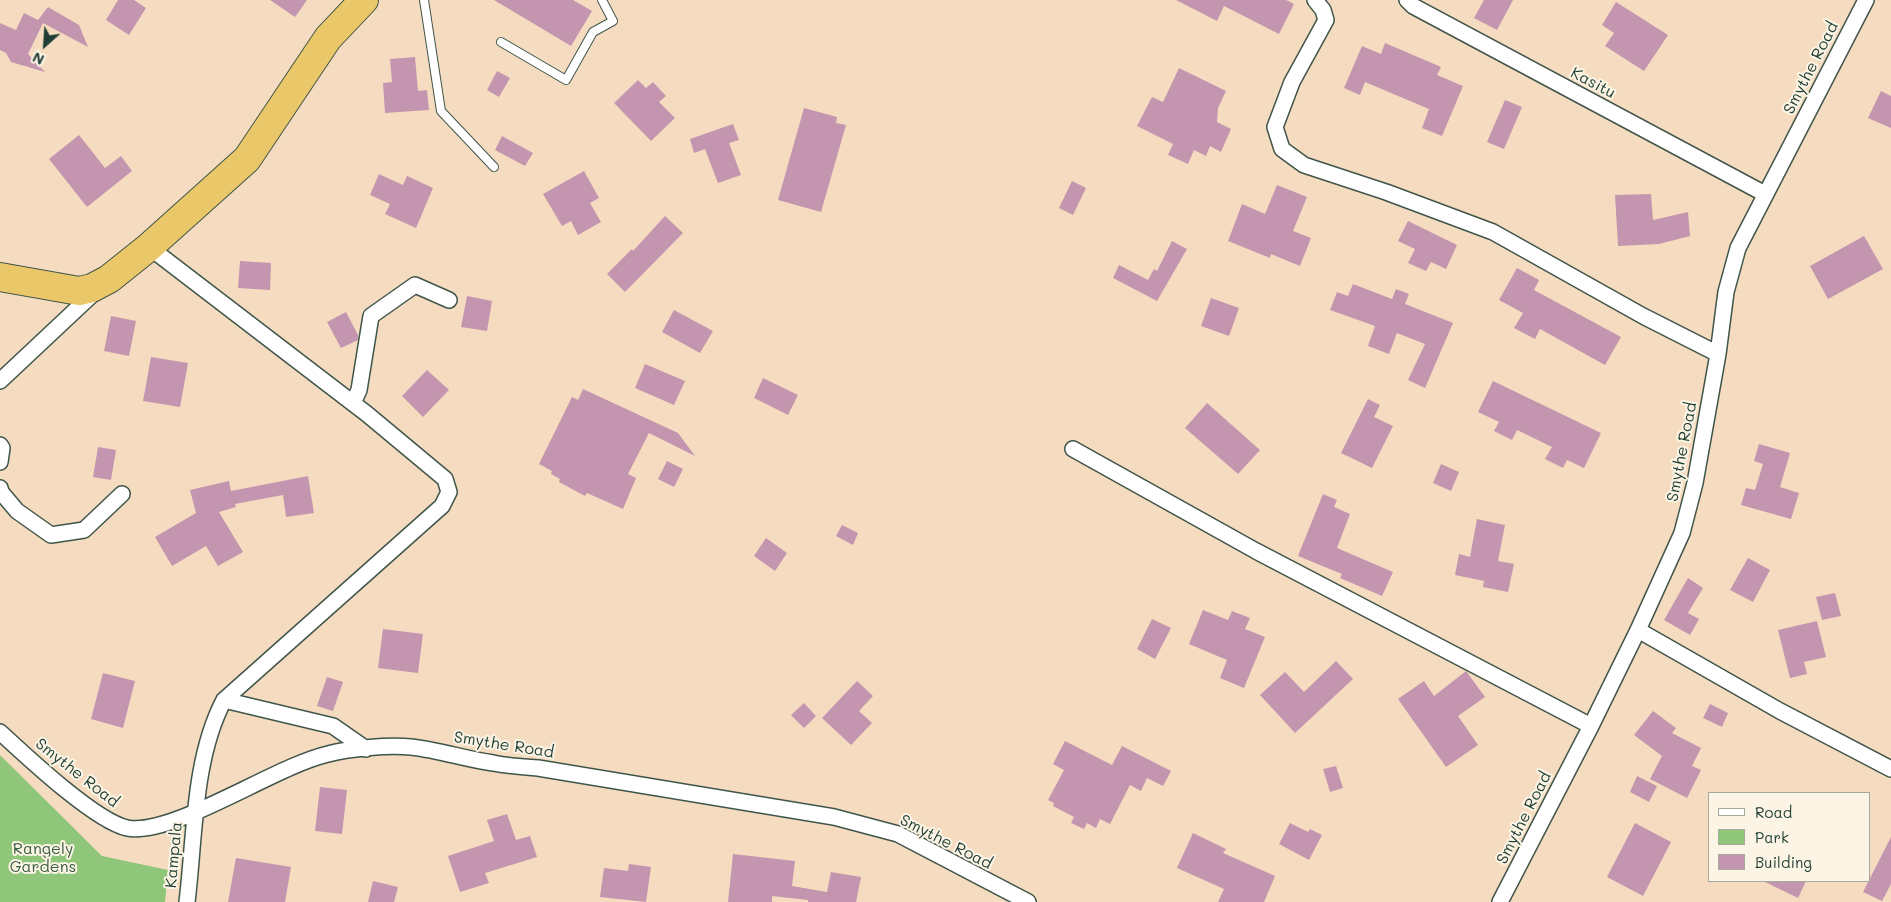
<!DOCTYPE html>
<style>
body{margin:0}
#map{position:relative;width:1891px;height:902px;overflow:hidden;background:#f5dcc0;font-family:Mali,sans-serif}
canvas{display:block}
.legend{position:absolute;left:1708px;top:792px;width:162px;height:90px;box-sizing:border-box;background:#fcf5e5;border:1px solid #a4ab9e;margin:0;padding:6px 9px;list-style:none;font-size:15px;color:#1f3d34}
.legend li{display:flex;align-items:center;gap:10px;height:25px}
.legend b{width:25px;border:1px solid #a4ab9e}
.north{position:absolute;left:20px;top:20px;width:50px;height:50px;-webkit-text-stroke:4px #fcf5e5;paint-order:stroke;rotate:206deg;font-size:14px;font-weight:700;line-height:20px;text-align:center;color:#1f3d34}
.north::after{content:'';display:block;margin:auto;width:18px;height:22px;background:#1f3d34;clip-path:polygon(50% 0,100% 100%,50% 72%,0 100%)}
</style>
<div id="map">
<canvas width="1891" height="902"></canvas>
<ul class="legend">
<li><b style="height:6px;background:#fff"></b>Road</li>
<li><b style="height:14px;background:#8fc679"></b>Park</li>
<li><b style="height:14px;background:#c495af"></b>Building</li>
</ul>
<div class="north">N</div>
</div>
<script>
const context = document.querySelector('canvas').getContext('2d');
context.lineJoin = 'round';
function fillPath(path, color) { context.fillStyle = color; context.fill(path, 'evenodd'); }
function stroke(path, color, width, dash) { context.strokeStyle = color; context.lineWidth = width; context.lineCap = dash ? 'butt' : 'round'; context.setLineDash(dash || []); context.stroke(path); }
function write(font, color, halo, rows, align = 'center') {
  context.font = font + ' Mali,sans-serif'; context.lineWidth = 4; context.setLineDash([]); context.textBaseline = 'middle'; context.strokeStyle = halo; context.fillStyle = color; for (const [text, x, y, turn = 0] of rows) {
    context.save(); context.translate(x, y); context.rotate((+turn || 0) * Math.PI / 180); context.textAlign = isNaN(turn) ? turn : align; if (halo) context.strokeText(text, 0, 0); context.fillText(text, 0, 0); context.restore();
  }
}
fillPath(new Path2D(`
 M0,755L102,856L168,870L165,902H0Z`), '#8fc679');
fillPath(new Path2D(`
 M118,0H134L146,8L129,35L106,20Z
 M270,0H307L295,17Z
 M494,0H573L592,11L571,46Z
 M1176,0H1286L1294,4L1279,34L1224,6L1217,21Z
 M1484,0H1513L1497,30L1474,18Z
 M1616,2L1668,35L1644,71L1605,46L1614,33L1602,25Z
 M48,7L79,25L88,47L43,23L28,54L45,72L11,62L6,53L0,50V23L16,30L24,13L38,20Z
 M1385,43L1441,67L1437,75L1463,86L1442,136L1422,128L1429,109L1365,82L1360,95L1344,88L1362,46L1381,54Z
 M415,57L418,91L427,90L429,110L385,113L383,83L392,82L390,59Z
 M1179,68L1226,91L1218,108L1217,122L1231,129L1221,152L1210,146L1206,156L1194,150L1188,164L1168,155L1173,144L1137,126L1152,97L1163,102Z
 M497,71L510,78L499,97L487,90Z
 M638,80L646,88L653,82L666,96L659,102L675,118L651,141L614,103Z
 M1881,91L1891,96V128L1868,118Z
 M1505,100L1522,107L1504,149L1487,142Z
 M804,108L837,117L836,123L846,125L821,212L778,200Z
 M733,124L739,140L729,143L741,175L718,183L705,149L694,153L690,139Z
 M79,135L105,168L121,156L132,171L87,207L49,159Z
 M502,136L533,153L525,166L495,150Z
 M584,171L599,198L590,203L601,222L578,235L571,221L562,226L543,194Z
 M379,174L403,185L407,176L433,188L416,228L385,214L390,204L370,195Z
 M1072,181L1086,188L1073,215L1059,208Z
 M1277,185L1307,197L1293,231L1311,238L1300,266L1271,254L1270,258L1228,241L1242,204L1265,214Z
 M1651,194L1653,220L1688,212L1690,236L1659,244L1618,246L1615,195Z
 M665,216L683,233L625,292L607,274L632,249L633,251Z
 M1408,221L1457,245L1446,269L1431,262L1426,271L1408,263L1415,249L1398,241Z
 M1864,236L1883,269L1828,299L1810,266Z
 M1172,241L1187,249L1157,301L1113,278L1119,265L1148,280L1154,269L1157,271Z
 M240,261L271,263L270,290L238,288Z
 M1517,268L1539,280L1534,290L1621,337L1605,365L1540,329L1535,339L1514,328L1523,313L1499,300Z
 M1353,284L1392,299L1396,289L1409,294L1405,304L1453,323L1425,388L1408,380L1425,344L1397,333L1389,354L1368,346L1375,326L1330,310L1337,292L1348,296Z
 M467,296L492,301L487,331L461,327Z
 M1211,298L1239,308L1229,336L1201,326Z
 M674,310L713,331L700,353L662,332Z
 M346,312L358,335V340L341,348L327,322Z
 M111,316L136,321L129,356L104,351Z
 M151,357L188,363L180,407L143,401Z
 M645,364L685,381L674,405L635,388Z
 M427,370L449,390L423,417L402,396Z
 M763,378L798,395L788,415L754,398Z
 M1493,381L1601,433L1584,468L1567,460L1563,468L1545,459L1552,447L1517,430L1512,440L1494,431L1499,422L1478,412Z
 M583,389L678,433L695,456L649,433L628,474L636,478L623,509L587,493L585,496L559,482L560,479L551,474L552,471L539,464L572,397L578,400Z
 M1368,399L1380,405L1374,417L1393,426L1372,468L1341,453Z
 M1207,403L1260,450L1238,474L1185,428Z
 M1759,444L1790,453L1780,487L1799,493L1791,519L1741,505L1746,488L1755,490L1763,464L1754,461Z
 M98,447L116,450L111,480L93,477Z
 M667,461L683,469L674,487L658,479Z
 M1441,464L1459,472L1451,491L1433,483Z
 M308,476L314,513L286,517L283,495L235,504L236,507L219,512L243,552L218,566L206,546L172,566L155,537L196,513L190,490L229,481L231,491Z
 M1323,494L1337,500L1334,507L1350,514L1337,548L1393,572L1382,596L1340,578L1342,574L1298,556Z
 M1477,519L1505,525L1498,561L1514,564L1508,592L1483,587L1484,581L1455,575L1459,554L1470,557Z
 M842,525L858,533L853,545L836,536Z
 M766,538L787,553L775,571L754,556Z
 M1748,558L1770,570L1753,602L1730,590Z
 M1688,578L1703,588L1688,613L1699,619L1690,635L1664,620Z
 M1835,593L1841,616L1822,620L1816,597Z
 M1203,610L1228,620L1232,611L1250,618L1245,629L1265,637L1244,688L1220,678L1227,660L1189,644Z
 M1152,619L1171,628L1155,659L1137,649Z
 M1817,621L1826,657L1804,662L1807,674L1790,678L1778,630Z
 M383,629L423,634L418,673L378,668Z
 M1336,661L1353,679L1295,733L1260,695L1285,672L1304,692Z
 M1466,671L1485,697L1458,716L1478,745L1446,767L1398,699L1424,681L1434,696Z
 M103,673L135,681L123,728L91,719Z
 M327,677L343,682L333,711L317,706Z
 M857,681L873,696L859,711L872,723L851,745L822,718Z
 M804,703L816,716L804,728L791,715Z
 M1710,704L1728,713L1722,727L1703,718Z
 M1653,711L1676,728L1672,733L1701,748L1692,766L1701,770L1687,798L1650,779L1662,756L1634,735Z
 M1065,741L1112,765L1122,746L1171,771L1163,786L1147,778L1141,791L1130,785L1110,824L1100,819L1096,828L1087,823L1084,829L1071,823L1074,817L1053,806L1054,803L1048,800L1064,770L1053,764Z
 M1336,766L1343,788L1330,792L1323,769Z
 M1637,776L1657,786L1649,802L1630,792Z
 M320,787L347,790L342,834L315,831Z
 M507,814L516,840L530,836L537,857L485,873L489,883L460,892L448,856L494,841L487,820Z
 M1290,823L1308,832L1310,829L1322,835L1309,860L1279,844Z
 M1635,823L1671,842L1643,896L1607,877Z
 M1193,833L1226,849L1223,853L1275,876L1264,902H1218L1224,889L1177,868Z
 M1891,837V884L1882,901L1863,892Z
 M733,854L795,861L792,886L827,892L831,872L861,877L856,902H808V900L772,896V902H728Z
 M236,858L291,867L285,902H228Z
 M629,864L651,867L646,902L600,897L604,868L628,871Z
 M373,881L398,887L394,902H368Z
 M1763,881H1806L1798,898Z`), '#c495af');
const lane = new Path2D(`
 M424,0L441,111L494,167
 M501,42L566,80L593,32L613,21L602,0`);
const street = new Path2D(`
 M1315,0L1323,10L1326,20L1292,82L1275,127L1282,149L1304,165L1386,192L1493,232L1643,316L1718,354
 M1407,0L1413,6L1765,194
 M149,247L367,414L445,479L449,492L442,506L224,700C193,759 195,837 187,902
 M0,381L97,290
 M353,403L359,390L371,316L415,285L449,300
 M0,445L2,448L0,462
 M1073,449L1256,551L1591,726
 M0,488L1,492L17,511L51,535L84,530L122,494
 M1638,630L1780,711L1891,769
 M224,700L333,726L366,749
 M0,732C26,756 95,821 127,828C172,837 275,766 328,754C351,748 388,745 411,747C439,750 465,759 493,763C508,766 523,767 538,768L834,817L898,834L1028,902
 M1500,902L1591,726L1638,630L1682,533L1695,483L1718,354L1726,292L1738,248L1866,0`);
const highway = new Path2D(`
 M0,277L79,291L92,288L109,279L149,247L247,159L328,38L364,0`);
stroke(lane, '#3f5549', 10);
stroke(street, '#3f5549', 18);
stroke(highway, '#3f5549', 30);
stroke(lane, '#fff', 8);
stroke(street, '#fff', 15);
stroke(highway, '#eac769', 28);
write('16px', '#1f3d34', '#fcf5e5', [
 ["Smythe Road",1811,68,-63],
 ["Kasitu",1593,83,28],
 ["Smythe Road",1682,452,-79],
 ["Smythe Road",504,745,9],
 ["Smythe Road",77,773,38],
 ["Smythe Road",1524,818,-63],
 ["Smythe Road",946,842,27],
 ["Kampala",174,855,-85]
]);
write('16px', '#3b5f45', '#fcf5e5', [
 ["Rangely",43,849],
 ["Gardens",43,867]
]);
</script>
